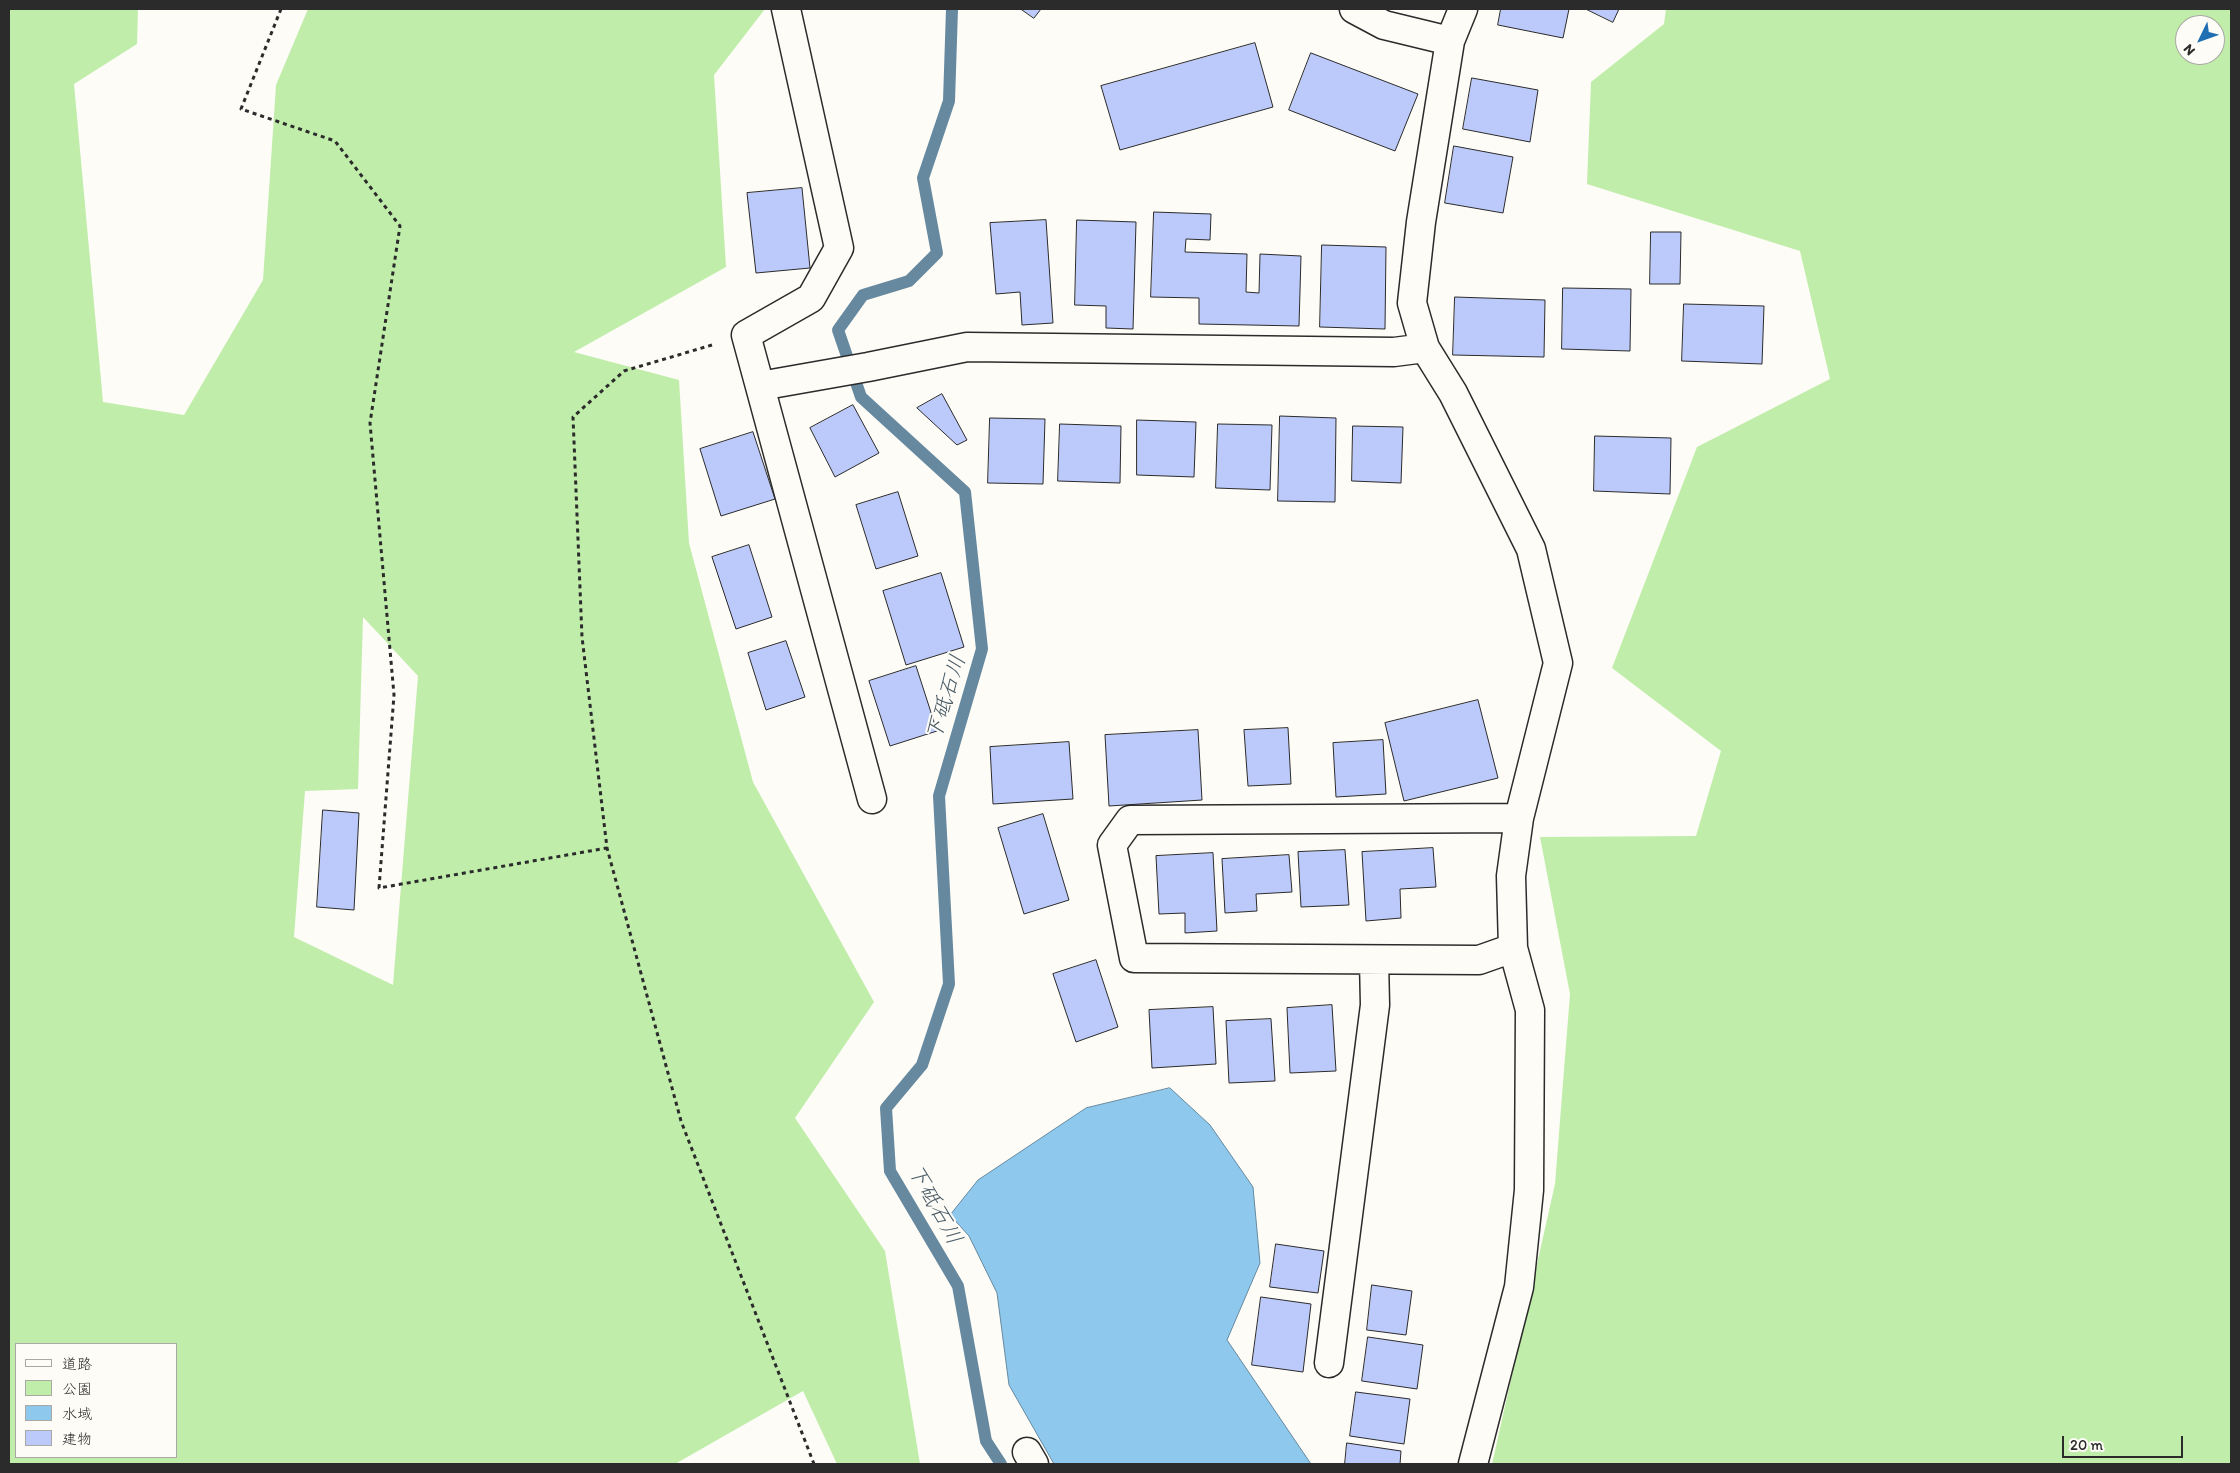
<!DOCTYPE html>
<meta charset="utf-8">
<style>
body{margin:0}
#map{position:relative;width:2240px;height:1473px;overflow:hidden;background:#fdfcf7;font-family:Itim,"Klee One",sans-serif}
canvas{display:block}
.frame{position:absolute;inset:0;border:10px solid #2b2b2b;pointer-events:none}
.legend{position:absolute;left:15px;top:1343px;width:162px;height:115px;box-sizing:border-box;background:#fdfcf7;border:1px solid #a9a8a5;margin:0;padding:6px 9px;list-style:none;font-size:15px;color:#2b2b2b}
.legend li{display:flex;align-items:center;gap:10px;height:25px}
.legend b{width:25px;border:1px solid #a9a8a5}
.north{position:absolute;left:2175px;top:15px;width:50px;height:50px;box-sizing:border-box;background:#fdfcf7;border:1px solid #a9a8a5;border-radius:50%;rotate:228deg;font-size:14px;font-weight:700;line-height:20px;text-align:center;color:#2b2b2b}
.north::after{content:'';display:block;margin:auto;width:18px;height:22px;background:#1f6fb2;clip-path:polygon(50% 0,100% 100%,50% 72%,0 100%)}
.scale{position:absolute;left:2062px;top:1436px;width:121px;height:22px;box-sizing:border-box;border:2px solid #2b2b2b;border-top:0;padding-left:6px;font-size:15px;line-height:18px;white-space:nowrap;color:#2b2b2b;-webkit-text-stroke:4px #fdfcf7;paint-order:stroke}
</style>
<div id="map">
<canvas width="2240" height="1473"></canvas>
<div class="frame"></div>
<ul class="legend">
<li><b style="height:6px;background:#fdfcf7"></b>道路</li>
<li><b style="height:14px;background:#c1edaa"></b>公園</li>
<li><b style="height:14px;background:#8ec8ed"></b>水域</li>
<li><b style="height:14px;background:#bccafb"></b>建物</li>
</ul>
<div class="north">N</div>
<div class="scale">20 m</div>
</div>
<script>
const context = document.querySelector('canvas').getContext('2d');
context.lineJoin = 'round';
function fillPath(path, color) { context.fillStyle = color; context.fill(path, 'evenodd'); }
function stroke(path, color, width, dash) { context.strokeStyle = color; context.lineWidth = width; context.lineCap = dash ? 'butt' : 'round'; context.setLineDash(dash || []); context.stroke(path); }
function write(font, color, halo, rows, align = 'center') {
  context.font = font + ' Itim,"Klee One",sans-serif'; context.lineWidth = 4; context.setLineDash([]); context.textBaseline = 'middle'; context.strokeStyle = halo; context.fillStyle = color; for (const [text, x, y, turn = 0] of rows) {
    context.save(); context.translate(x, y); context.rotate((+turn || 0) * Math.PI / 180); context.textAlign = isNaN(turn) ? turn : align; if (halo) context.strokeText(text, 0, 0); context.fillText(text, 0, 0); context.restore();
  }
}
fillPath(new Path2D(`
 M9,9H138L137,44L74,84L103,402L184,415L263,280L276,85L308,9H765L714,75L726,267L574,352L679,380L689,543L753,782L874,1002L795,1118L885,1251L920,1464H837L803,1391L675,1464H9ZM363,617L418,676L393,985L294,937L305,791L358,789ZM16,1344H176V1457H16Z
 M1666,9H2231V1464H1492L1555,1184L1570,994L1540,837L1696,836L1721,751L1612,668L1697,447L1830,379L1800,251L1587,184L1591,82L1664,24ZM2185,25H2215V55H2185Z`), '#c1edaa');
const water = new Path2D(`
 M1170,1088L1210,1125L1253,1187L1260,1263L1227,1340L1311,1464H1054L1009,1385L997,1293L969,1236L950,1215L978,1180L1086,1108Z`);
fillPath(water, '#8ec8ed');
stroke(water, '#66899f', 1);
stroke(new Path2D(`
 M952,9L949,101L923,178L937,253L909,281L863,295L838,330L861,397L965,492L982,649L939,796L949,984L922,1065L886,1108L890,1171L958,1286L986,1441L1001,1464`), '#66899f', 12);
const building = new Path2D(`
 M1021,9H1041L1034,18Z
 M1501,9H1569L1563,38L1498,25Z
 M1586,9H1619L1613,22Z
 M1255,43L1273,107L1120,150L1101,86Z
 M1311,53L1418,94L1395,151L1289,110Z
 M1472,78L1538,90L1530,142L1463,129Z
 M1454,146L1513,157L1503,213L1445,203Z
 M802,188L810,268L756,273L747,193Z
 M1154,212L1211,214L1210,240L1186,239L1185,252L1247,254L1246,292L1259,293L1260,254L1301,256L1299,326L1199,324V298L1151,297Z
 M1046,220L1053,323L1022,325L1020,292L996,294L990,223Z
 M1077,220L1136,222L1133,329L1106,328V306L1075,305Z
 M1651,232H1681L1680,284H1650Z
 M1322,245L1386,247L1385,329L1320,327Z
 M1563,288L1631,289L1630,351L1562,349Z
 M1455,297L1545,300L1544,357L1453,355Z
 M1684,304L1764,306L1762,364L1682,361Z
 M942,394L967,440L957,445L917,408Z
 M853,405L879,453L835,477L810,428Z
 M1280,416L1336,418L1335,502L1278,501Z
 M990,418L1045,419L1043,484L988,483Z
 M1137,420L1196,422L1194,477L1137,475Z
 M1060,424L1121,426L1120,483L1058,481Z
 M1218,424L1272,425L1270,490L1216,488Z
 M1353,426L1403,427L1401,483L1352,481Z
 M753,432L775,499L721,516L700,449Z
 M1595,436L1671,438L1670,494L1594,491Z
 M898,492L918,556L876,569L856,505Z
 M749,545L772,617L736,629L712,557Z
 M941,573L964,647L906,665L883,591Z
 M786,641L805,697L766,710L748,653Z
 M916,666L937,731L890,746L869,681Z
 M1478,700L1498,778L1404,801L1385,723Z
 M1288,728L1291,784L1248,786L1244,730Z
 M1198,730L1202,800L1109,806L1105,735Z
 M1383,740L1386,794L1336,797L1333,743Z
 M1069,742L1073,799L993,804L990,747Z
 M323,810L359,813L354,910L317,907Z
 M1043,814L1069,900L1024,914L998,828Z
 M1433,848L1436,887L1400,889L1401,918L1366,921L1362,852Z
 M1345,850L1349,905L1301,907L1298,852Z
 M1213,853L1217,931L1185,933V913L1159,914L1156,856Z
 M1289,855L1292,892L1256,894L1257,911L1225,913L1222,859Z
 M1096,960L1118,1027L1076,1042L1053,974Z
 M1332,1005L1336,1071L1290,1073L1287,1008Z
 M1213,1007L1216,1064L1152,1068L1149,1010Z
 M1271,1019L1275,1081L1229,1083L1226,1021Z
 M1276,1244L1324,1251L1318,1293L1270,1287Z
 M1372,1285L1412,1291L1406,1335L1367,1330Z
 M1261,1297L1311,1304L1303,1372L1252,1365Z
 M1368,1337L1423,1345L1417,1389L1362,1381Z
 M1356,1392L1410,1399L1404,1444L1350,1436Z
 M1347,1443L1401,1451L1400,1464H1345Z`);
fillPath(building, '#bccafb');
stroke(building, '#2b2b2b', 1);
const minor = new Path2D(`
 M786,9L839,248L811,298L746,335L872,799
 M1354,9L1384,25L1450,41
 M1463,9L1450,41L1421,222L1412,303L1425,348L1453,393L1531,549L1558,663L1519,818L1511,876L1513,948L1530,1010L1529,1190L1519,1287L1473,1464
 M760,386L868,367L967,347L1394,352L1425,348
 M1513,948L1479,960L1134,958L1112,845L1130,820L1519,818
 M1329,1363L1375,1005L1374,960
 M1027,1452L1034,1464`);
stroke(minor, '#2b2b2b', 31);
stroke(new Path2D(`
 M281,9L241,109L335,141L400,226L370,423L394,695L379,888L607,848
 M712,345L624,371L573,417L582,637L607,848L681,1121L814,1464`), '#2b2b2b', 3, [4, 4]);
stroke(minor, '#fdfcf7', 28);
write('italic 22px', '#495a65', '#fdfcf7', [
 ["下砥石川",947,698,-73],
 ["下砥石川",934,1205,61]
]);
</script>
